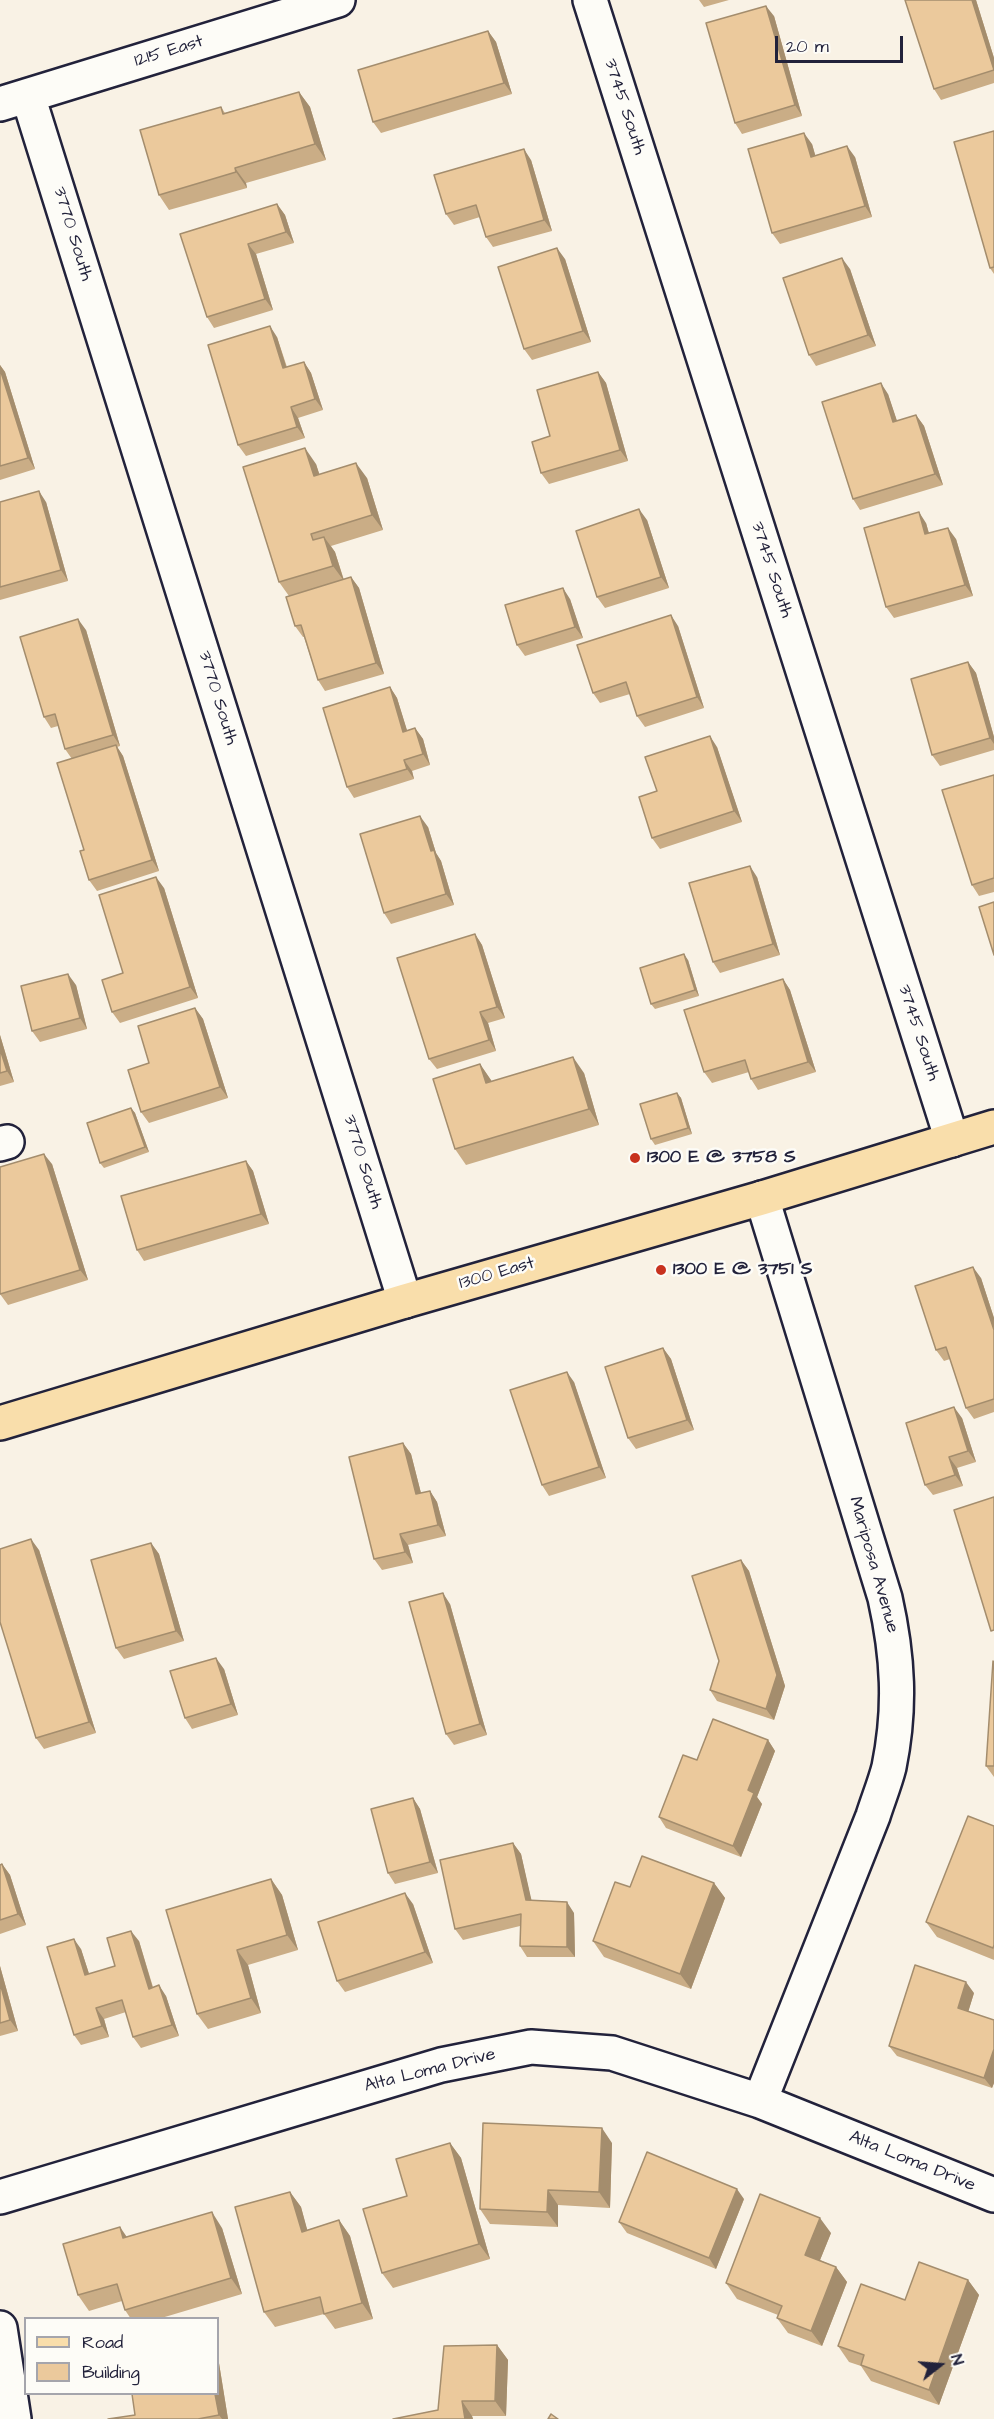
<!DOCTYPE html>
<style>
body{margin:0}
#map{position:relative;width:994px;height:2419px;overflow:hidden;background:#f9f2e5;font-family:"Architects Daughter",sans-serif}
canvas{display:block}
.legend{position:absolute;left:24px;top:2317px;width:195px;height:78px;box-sizing:border-box;background:#fdfcf7;border:2px solid #a5a5ac;margin:0;padding:8px 10px;list-style:none;font-size:18px;color:#22223b}
.legend li{display:flex;align-items:center;gap:12px;height:30px}
.legend b{width:30px;border:2px solid #a5a5ac}
.north{position:absolute;left:910px;top:2335px;width:60px;height:60px;-webkit-text-stroke:4px #fdfcf7;paint-order:stroke;rotate:73deg;font-size:16px;font-weight:700;line-height:24px;text-align:center;color:#22223b}
.north::after{content:'';display:block;margin:auto;width:21px;height:27px;background:#22223b;clip-path:polygon(50% 0,100% 100%,50% 72%,0 100%)}
.scale{position:absolute;left:775px;top:36px;width:128px;height:27px;box-sizing:border-box;border:3px solid #22223b;border-top:0;padding-left:8px;font-size:18px;line-height:21px;white-space:nowrap;color:#22223b;-webkit-text-stroke:4px #fdfcf7;paint-order:stroke}
</style>
<div id="map">
<canvas width="994" height="2419"></canvas>
<ul class="legend">
<li><b style="height:8px;background:#f9deab"></b>Road</li>
<li><b style="height:16px;background:#ebc99c"></b>Building</li>
</ul>
<div class="north">N</div>
<div class="scale">20 m</div>
</div>
<script>
const context = document.querySelector('canvas').getContext('2d');
context.lineJoin = 'round';
function stroke(path, color, width, dash) { context.strokeStyle = color; context.lineWidth = width; context.lineCap = dash ? 'butt' : 'round'; context.setLineDash(dash || []); context.stroke(path); }
function fillPath(path, color) { context.fillStyle = color; context.fill(path, 'evenodd'); }
function write(font, color, halo, rows, align = 'center') {
  context.font = font + ' "Architects Daughter",sans-serif'; context.lineWidth = 5; context.setLineDash([]); context.textBaseline = 'middle'; context.strokeStyle = halo; context.fillStyle = color; for (const [text, x, y, turn = 0] of rows) {
    context.save(); context.translate(x, y); context.rotate((+turn || 0) * Math.PI / 180); context.textAlign = isNaN(turn) ? turn : align; if (halo) context.strokeText(text, 0, 0); context.fillText(text, 0, 0); context.restore();
  }
}
const minor = new Path2D(`
 M590,0L952,1140
 M28,96L405,1301
 M0,104L338,0
 M0,1144L7,1142
 M760,2101L873,1816C878,1800 885,1783 889,1767C901,1708 898,1656 885,1598L762,1198
 M0,2197L441,2065L531,2047L612,2053L760,2101L994,2195
 M0,2328L14,2419`);
const major = new Path2D(`
 M0,1423L405,1301L762,1198L994,1127`);
stroke(minor, '#22223b', 38);
stroke(major, '#22223b', 38);
stroke(minor, '#fdfcf7', 33);
stroke(major, '#f9deab', 33);
fillPath(new Path2D(`
 M699,0H729L704,7Z
 M976,0L994,58V83L941,100L934,89Z
 M774,16L802,116L742,134L735,123Z
 M488,31L496,42L512,94L381,133L373,122Z
 M299,92L310,107L326,160L246,183L247,188L169,210L159,195L221,107L225,113Z
 M994,131V274L990,268Z
 M812,144L815,155L855,157L872,217L780,244L772,233Z
 M531,160L552,231L493,247L486,237L480,217L454,225L446,214Z
 M277,204L285,215L294,243L256,254L273,310L214,328L207,317L180,234Z
 M565,259L591,342L532,360L524,349Z
 M850,269L876,346L816,366L809,355Z
 M277,337L287,367L304,362L311,373L323,410L298,418L305,438L246,456L238,445Z
 M0,365L5,372L35,469L0,480Z
 M598,372L606,383L628,461L549,484L541,473L550,436Z
 M888,394L897,421L916,415L924,426L943,485L860,510L853,499Z
 M316,464L319,474L367,478L383,530L331,546L335,552L344,580L351,577L359,588L384,674L325,691L318,680L304,637H303L295,626L289,596L279,582Z
 M0,502H46L68,581L0,600Z
 M647,520L669,588L605,608L597,597Z
 M926,523L929,533L956,539L973,596L894,618L886,607Z
 M570,599L583,638L525,656L517,645Z
 M678,626L704,708L645,727L637,716L630,694L600,703L593,693Z
 M86,630L120,746L117,747L123,756L159,871L97,891L89,880L72,759L65,749L58,726L51,728L44,717Z
 M968,662L976,673L994,737V750L940,766L932,755Z
 M390,687L397,698L407,731L415,728L423,739L430,765L412,771L414,779L354,798L347,787Z
 M717,747L742,822L660,849L652,838L657,791Z
 M994,775V892L979,896L972,885Z
 M428,827L436,853L441,861L454,905L391,924L384,913Z
 M757,877L780,955L720,973L713,962Z
 M164,888L198,998L120,1023L112,1012L123,973Z
 M475,934L482,945L505,1018L488,1023L496,1051L437,1069L429,1059Z
 M688,960L699,996L655,1009L651,1004Z
 M783,979L790,990L816,1072L758,1090L751,1079L749,1072L712,1083L704,1072Z
 M76,985L87,1029L40,1042L32,1031Z
 M195,1008L203,1019L228,1098L149,1123L141,1112L149,1063Z
 M0,1035L14,1082L0,1086Z
 M480,1064L492,1082L584,1073L599,1125L466,1165L455,1149Z
 M677,1093L681,1098L692,1134L655,1145L651,1139Z
 M131,1108L135,1113L149,1152L104,1168L100,1163Z
 M246,1161L253,1171L269,1224L144,1261L137,1250Z
 M52,1164L88,1280L8,1305L0,1294Z
 M981,1278L994,1318V1412L974,1419L966,1408L950,1359L944,1361L936,1350Z
 M663,1348L671,1359L694,1430L636,1449L628,1438Z
 M574,1382L606,1478L549,1496L542,1485Z
 M962,1418L976,1462L957,1468L963,1486L933,1495L925,1485Z
 M403,1443L411,1454L421,1493L430,1491L437,1502L446,1536L408,1545L413,1563L382,1570L374,1559Z
 M151,1543L159,1554L184,1641L124,1659L116,1648Z
 M39,1550L96,1733L44,1749L36,1738Z
 M741,1560L749,1571L785,1686L774,1720L717,1701L710,1690L719,1661Z
 M450,1604L487,1735L454,1745L446,1734Z
 M994,1662V1777L986,1766Z
 M224,1669L238,1715L192,1729L185,1718Z
 M768,1740L775,1751L757,1797L762,1804L741,1857L666,1828L659,1817L697,1760Z
 M413,1798L420,1809L438,1873L395,1884L388,1873Z
 M994,1826V1960L937,1937L926,1922Z
 M513,1843L521,1854L531,1900L574,1913L575,1957H527L520,1946V1926L463,1940L455,1929Z
 M2,1864L10,1875L26,1925L0,1934V1865Z
 M271,1879L282,1895L298,1950L248,1965L261,2013L208,2029L197,2014Z
 M714,1883L725,1898L691,1989L604,1957L593,1941L630,1887Z
 M413,1904L433,1963L345,1992L337,1981Z
 M139,1941L153,1987L166,1996L179,2036L141,2048L133,2037L126,2012L104,2019L109,2037L81,2045L74,2035L81,1949L89,1974L115,1966Z
 M0,1966L18,2031L0,2036Z
 M974,1993L968,2012L994,2020V2083L992,2088L897,2056L889,2046Z
 M450,2143L461,2158L490,2259L393,2288L382,2273L407,2196Z
 M612,2143L610,2208L558,2205V2227L490,2224L480,2209Z
 M290,2192L301,2207L307,2230L339,2220L350,2236L373,2319L335,2329L324,2314L275,2327L264,2312Z
 M744,2199L716,2269L627,2233L619,2222Z
 M222,2228L242,2294L158,2319H131L125,2310L122,2301L89,2311L78,2295L127,2237Z
 M831,2233L820,2260L836,2267L847,2282L822,2346L788,2333L777,2318L778,2315L737,2299L726,2283Z
 M968,2280L979,2295L939,2405L871,2381L861,2366L849,2362L838,2346L905,2300Z
 M497,2345L508,2360L506,2416H472L473,2419H393L438,2410Z
 M218,2357L228,2419H108L135,2415L218,2394Z`), '#caad86');
fillPath(new Path2D(`
 M972,0H976L994,58V71Z
 M766,6L774,16L802,116L795,105Z
 M488,31L496,42L512,94L504,83Z
 M299,92L310,107L326,160L315,144Z
 M804,133L812,144L819,168L811,157Z
 M847,146L855,157L872,217L865,206Z
 M524,149L531,160L552,231L544,220Z
 M235,168L246,183L247,188L236,172Z
 M277,204L285,215L294,243L286,232Z
 M248,244L256,254L273,310L265,299Z
 M557,248L565,259L591,342L583,331Z
 M842,258L850,269L876,346L868,335Z
 M270,326L277,337L290,379L283,368Z
 M304,362L311,373L323,410L315,399Z
 M0,365L5,372L35,469L28,458L0,369Z
 M598,372L606,383L628,461L620,450Z
 M881,383L888,394L901,433L893,422Z
 M291,407L298,418L305,438L297,427Z
 M916,415L924,426L943,485L935,474Z
 M305,448L316,464L325,491L314,476Z
 M356,463L367,478L383,530L372,515Z
 M39,491L46,502L68,581L61,570Z
 M639,509L647,520L669,588L661,577Z
 M919,512L926,523L932,545L925,534Z
 M948,528L956,539L973,596L965,585Z
 M324,537L335,552L344,581L333,566Z
 M351,577L359,588L384,674L376,663Z
 M563,588L570,599L583,638L575,627Z
 M671,615L678,626L704,708L697,697Z
 M78,619L86,630L120,746L113,735Z
 M968,662L976,673L994,737V744L990,738Z
 M390,687L397,698L411,743L403,732Z
 M415,728L423,739L430,765L423,754Z
 M710,736L717,747L742,822L734,811Z
 M116,745L123,756L159,871L152,860Z
 M404,760L412,771L414,779L407,769Z
 M420,816L428,827L436,853L441,861L454,905L446,894L431,851Z
 M750,866L757,877L780,955L773,944Z
 M156,877L164,888L198,998L190,987Z
 M475,934L482,945L505,1018L497,1007Z
 M684,954L688,960L699,996L695,990Z
 M68,974L76,985L87,1029L80,1018Z
 M783,979L790,990L816,1072L808,1062Z
 M195,1008L203,1019L228,1098L220,1087Z
 M480,1012L488,1023L496,1051L489,1040Z
 M0,1035L14,1082L7,1071L0,1049Z
 M573,1057L584,1073L599,1125L589,1109Z
 M480,1064L491,1080L497,1099L486,1083Z
 M677,1093L681,1098L692,1134L688,1128Z
 M131,1108L135,1113L149,1152L145,1147Z
 M44,1154L52,1164L88,1280L80,1270Z
 M246,1161L253,1171L269,1224L261,1214Z
 M973,1267L981,1278L994,1318V1330Z
 M663,1348L671,1359L694,1430L687,1420Z
 M567,1372L574,1382L606,1478L599,1467Z
 M954,1407L962,1418L976,1462L968,1451Z
 M403,1443L411,1454L424,1505L416,1494Z
 M949,1457L957,1468L963,1486L955,1475Z
 M430,1491L437,1502L446,1536L438,1525Z
 M400,1534L408,1545L413,1563L405,1552Z
 M31,1539L39,1550L96,1733L89,1722Z
 M151,1543L159,1554L184,1641L176,1631Z
 M741,1560L749,1571L785,1686L774,1720L766,1709Z
 M443,1593L450,1604L487,1735L480,1724Z
 M216,1658L224,1669L238,1715L231,1704Z
 M768,1740L775,1751L757,1797L762,1804L741,1857L733,1846L748,1790Z
 M413,1798L420,1809L438,1873L430,1862Z
 M513,1843L521,1854L534,1911L526,1900Z
 M2,1864L10,1875L26,1925L18,1914Z
 M271,1879L282,1895L298,1950L287,1935Z
 M714,1883L725,1898L691,1989L680,1974Z
 M405,1893L413,1904L433,1963L425,1952Z
 M567,1902L574,1913L575,1957L567,1947Z
 M131,1931L139,1941L156,1999L149,1989Z
 M74,1939L81,1949L93,1986L85,1975Z
 M237,1950L248,1965L261,2013L251,1998Z
 M0,1966L18,2031L10,2020L0,1983Z
 M966,1982L974,1993L966,2019L958,2008Z
 M159,1985L166,1996L179,2036L172,2025Z
 M96,2008L104,2019L109,2037L102,2026Z
 M994,2049V2083L992,2088L984,2078Z
 M602,2128L612,2143L610,2208L599,2192Z
 M450,2143L461,2158L490,2259L479,2244Z
 M737,2189L744,2199L716,2269L709,2258Z
 M548,2190L558,2205V2227L547,2212Z
 M290,2192L301,2207L312,2247L302,2232Z
 M212,2212L222,2228L242,2294L231,2278Z
 M820,2218L831,2233L816,2270L805,2255Z
 M339,2220L350,2236L373,2319L362,2303Z
 M120,2227L131,2243L123,2238Z
 M836,2267L847,2282L822,2346L811,2331Z
 M968,2280L979,2295L939,2405L929,2390Z
 M497,2345L508,2360L506,2416L495,2401Z
 M218,2357L228,2419H222L219,2415L215,2394H218Z
 M462,2401L472,2416L473,2419H465Z`), '#a48d6d');
const building = new Path2D(`
 M905,0H972L994,70L934,89Z
 M766,6L795,105L735,123L706,23Z
 M488,31L504,83L373,122L358,70Z
 M299,92L315,144L235,168L236,172L159,195L140,130L221,107L223,114Z
 M994,131V267L990,268L954,142Z
 M804,133L811,157L847,146L865,206L772,233L748,149Z
 M524,149L544,220L486,237L476,205L446,214L434,175Z
 M277,204L286,232L248,244L265,299L207,317L180,234Z
 M557,248L583,331L524,349L498,267Z
 M842,258L868,335L809,355L783,278Z
 M270,326L283,368L304,362L315,399L291,407L297,427L238,445L208,345Z
 M0,369L28,458L0,466Z
 M598,372L620,450L541,473L532,442L550,436L537,390Z
 M881,383L893,422L916,415L935,474L853,499L822,402Z
 M305,448L314,476L356,463L372,515L311,534L313,540L324,537L333,566L279,582L243,467Z
 M39,491L61,570L0,587V502Z
 M639,509L661,577L597,597L576,531Z
 M919,512L925,534L948,528L965,585L886,607L864,528Z
 M351,577L376,663L318,680L301,625L295,626L286,597Z
 M563,588L575,627L517,645L505,605Z
 M671,615L697,697L637,716L626,682L593,693L577,645Z
 M78,619L113,735L65,749L55,714L44,717L20,637Z
 M968,662L990,738L932,755L911,679Z
 M390,687L403,732L415,728L423,754L404,760L407,769L347,787L323,708Z
 M710,736L734,811L652,838L639,797L657,791L645,757Z
 M116,745L152,860L89,880L80,851L84,850L57,763Z
 M994,775V878L972,885L942,790Z
 M420,816L431,851L434,850L446,894L384,913L360,834Z
 M750,866L773,944L713,962L689,883Z
 M156,877L190,987L112,1012L102,980L123,973L99,895Z
 M994,902V955L979,907Z
 M475,934L497,1007L480,1012L489,1040L429,1059L397,958Z
 M684,954L695,990L651,1004L640,968Z
 M68,974L80,1018L32,1031L21,986Z
 M783,979L808,1062L751,1079L745,1060L704,1072L684,1010Z
 M195,1008L220,1087L141,1112L128,1070L149,1063L138,1026Z
 M0,1049L7,1071L0,1073Z
 M573,1057L589,1109L455,1149L433,1079L480,1064L486,1083Z
 M677,1093L688,1128L651,1139L640,1104Z
 M131,1108L145,1147L100,1163L87,1123Z
 M44,1154L80,1270L0,1294V1167Z
 M246,1161L261,1214L137,1250L121,1196Z
 M973,1267L994,1330V1399L966,1408L946,1347L936,1350L915,1286Z
 M663,1348L687,1420L628,1438L605,1367Z
 M567,1372L599,1467L542,1485L510,1390Z
 M954,1407L968,1451L949,1457L955,1475L925,1485L906,1423Z
 M403,1443L416,1494L430,1491L438,1525L400,1534L405,1552L374,1559L349,1457Z
 M994,1497V1630L991,1631L954,1510Z
 M31,1539L89,1722L36,1738L0,1622V1549Z
 M151,1543L176,1631L116,1648L91,1560Z
 M741,1560L777,1675L766,1709L710,1690L719,1661L692,1576Z
 M443,1593L480,1724L446,1734L409,1602Z
 M216,1658L231,1704L185,1718L170,1671Z
 M993,1661L994,1662V1766H986Z
 M713,1719L768,1740L748,1790L754,1793L733,1846L659,1817L683,1755L697,1760Z
 M413,1798L430,1862L388,1873L371,1809Z
 M968,1816L994,1826V1945L993,1948L926,1922Z
 M513,1843L526,1900L567,1902V1947L520,1946L521,1914L455,1929L440,1860Z
 M642,1856L714,1883L680,1974L593,1941L615,1882L630,1887Z
 M2,1864L18,1914L0,1920V1865Z
 M271,1879L287,1935L237,1950L251,1998L197,2014L166,1910Z
 M405,1893L425,1952L337,1981L318,1922Z
 M131,1931L149,1989L159,1985L172,2025L133,2037L122,2000L96,2008L102,2026L74,2035L47,1947L74,1939L85,1975L115,1966L107,1938Z
 M915,1965L966,1982L958,2008L994,2020V2049L984,2078L889,2046Z
 M0,1983L10,2020L0,2023Z
 M483,2123L602,2128L599,2192L548,2190L547,2212L480,2209Z
 M450,2143L479,2244L382,2273L363,2209L407,2196L396,2159Z
 M647,2152L737,2189L709,2258L619,2222Z
 M290,2192L302,2232L339,2220L362,2303L324,2314L320,2297L264,2312L235,2207Z
 M760,2194L820,2218L805,2255L836,2267L811,2331L777,2318L782,2306L726,2283Z
 M212,2212L231,2278L125,2310L117,2284L78,2295L63,2244L120,2227L123,2238Z
 M919,2262L968,2280L929,2390L861,2365L864,2355L838,2346L861,2284L905,2300Z
 M497,2345L495,2401H462L465,2419H393L438,2410L444,2346Z
 M132,2394H215L219,2415L198,2419H108L135,2415Z
 M551,2414L558,2419H548Z`);
fillPath(building, '#ebc99c');
stroke(building, '#a48d6d', 1.5);
for (const [x, y, r, color] of [
 [635,1158,6,"#c8321e"],
 [661,1270,6,"#c8321e"]
]) { const dot = new Path2D(); dot.arc(x, y, r, 0, 2 * Math.PI); context.fillStyle = color; context.fill(dot); stroke(dot, '#fdfcf7', 2); }
write('18px', '#22223b', '#fdfcf7', [
 ["1215 East",169,52,-17],
 ["3745 South",624,107,72],
 ["3770 South",72,234,73],
 ["3745 South",771,570,72],
 ["3770 South",217,698,73],
 ["3745 South",918,1033,72],
 ["3770 South",362,1162,73],
 ["1300 East",497,1274,-16],
 ["Mariposa Avenue",873,1565,74],
 ["Alta Loma Drive",430,2071,-14],
 ["Alta Loma Drive",912,2162,22]
]);
write('bold 18px', '#22223b', '#fdfcf7', [
 ["1300 E @ 3758 S",647,1158],
 ["1300 E @ 3751 S",673,1270]
], 'left');
</script>
